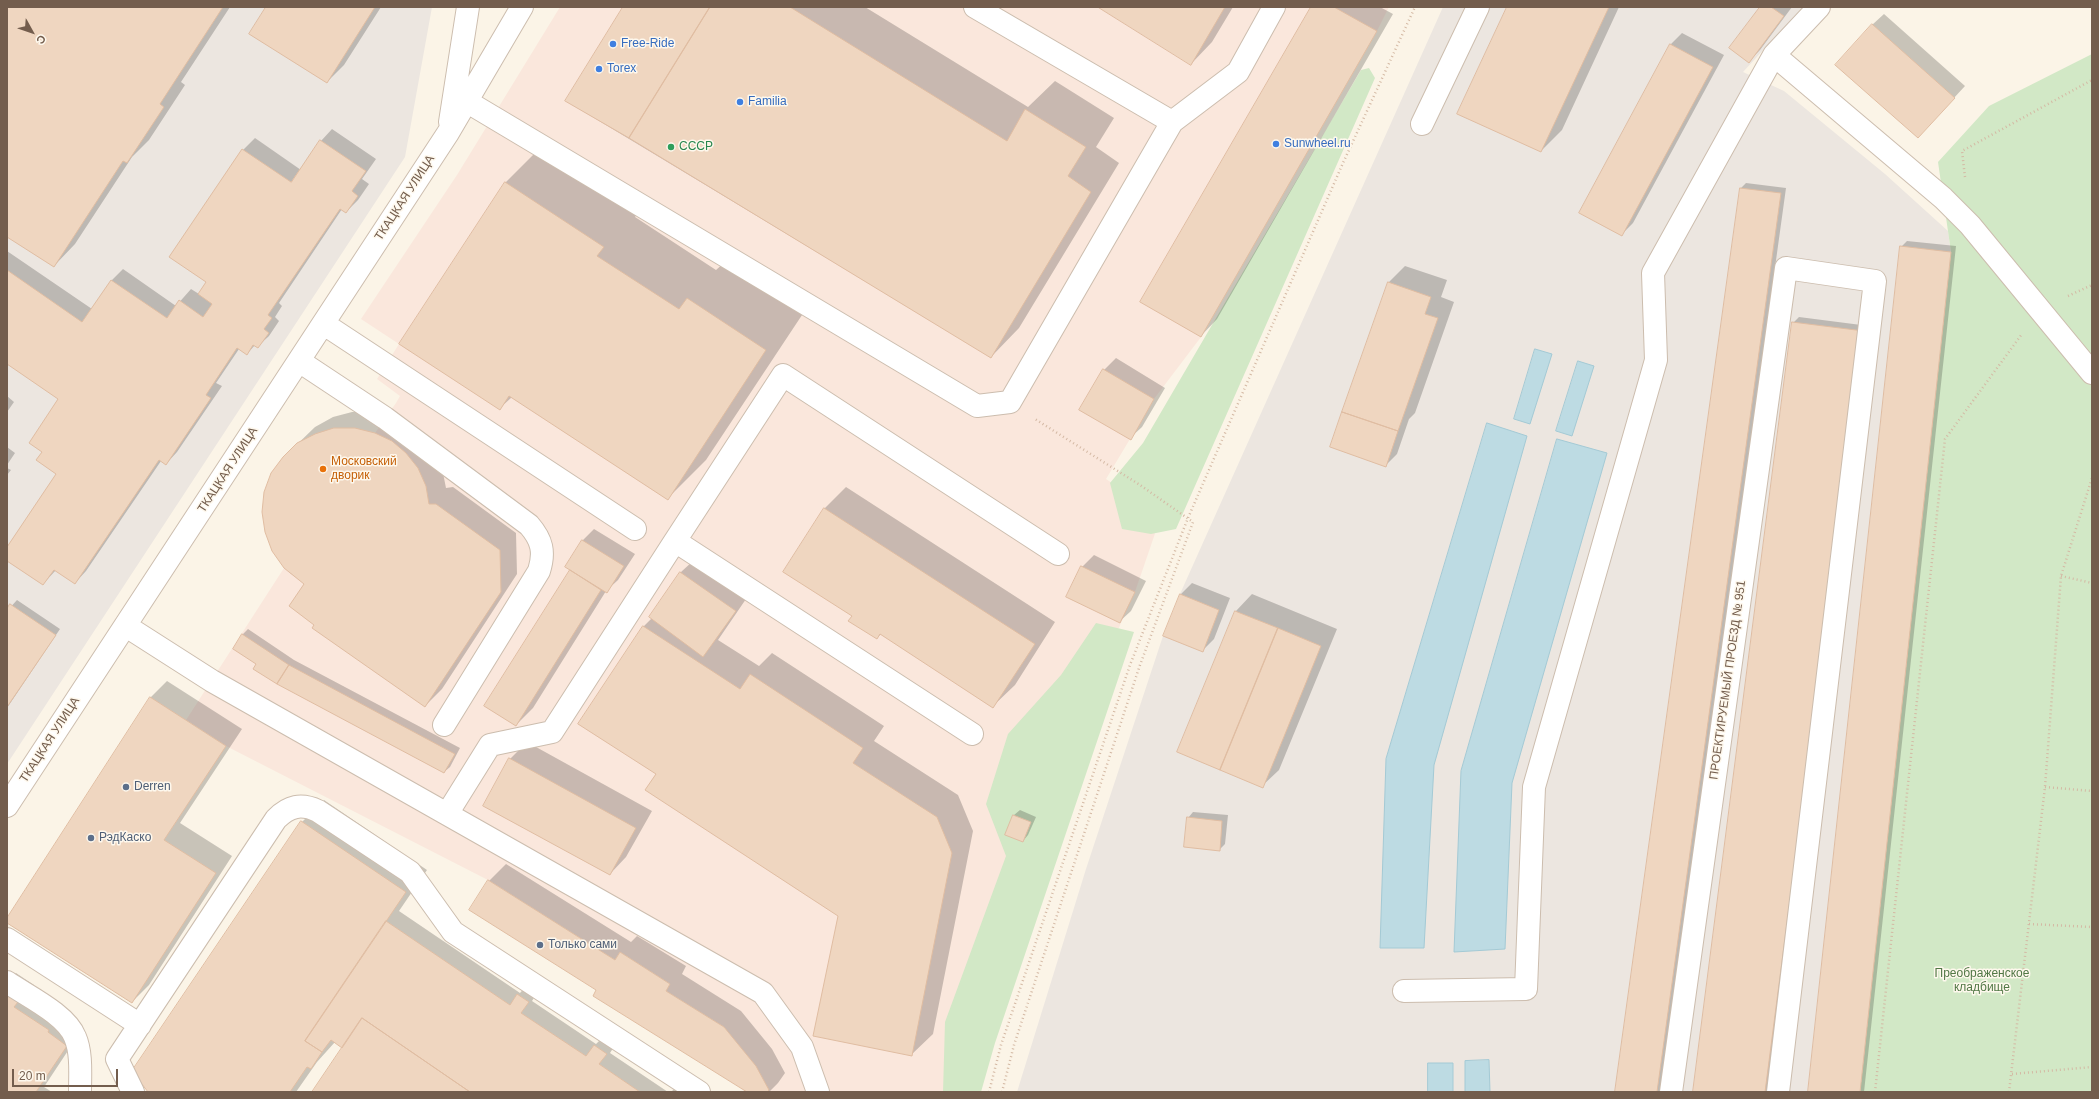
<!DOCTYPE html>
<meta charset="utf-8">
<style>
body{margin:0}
#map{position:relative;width:2099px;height:1099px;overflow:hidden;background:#fbf4e7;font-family:Helvetica,sans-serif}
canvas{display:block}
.frame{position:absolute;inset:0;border:8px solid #735d4d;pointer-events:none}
.north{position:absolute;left:12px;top:12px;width:40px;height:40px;-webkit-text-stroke:3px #fef8ed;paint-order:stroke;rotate:130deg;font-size:11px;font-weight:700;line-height:16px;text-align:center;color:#735d4d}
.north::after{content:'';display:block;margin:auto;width:14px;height:18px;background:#735d4d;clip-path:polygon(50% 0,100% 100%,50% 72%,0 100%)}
.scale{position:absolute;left:12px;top:1069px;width:106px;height:18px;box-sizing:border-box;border:2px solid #735d4d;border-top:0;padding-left:5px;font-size:12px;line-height:14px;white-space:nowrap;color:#735d4d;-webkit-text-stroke:3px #fef8ed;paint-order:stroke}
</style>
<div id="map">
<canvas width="2099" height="1099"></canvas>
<div class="frame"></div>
<div class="north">С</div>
<div class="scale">20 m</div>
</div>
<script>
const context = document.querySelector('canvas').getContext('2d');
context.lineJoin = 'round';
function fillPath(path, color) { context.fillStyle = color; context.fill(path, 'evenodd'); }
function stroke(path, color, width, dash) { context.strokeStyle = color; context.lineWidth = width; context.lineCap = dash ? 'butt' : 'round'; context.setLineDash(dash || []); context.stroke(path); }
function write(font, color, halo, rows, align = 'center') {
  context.font = font + ' Helvetica,sans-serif'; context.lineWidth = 3; context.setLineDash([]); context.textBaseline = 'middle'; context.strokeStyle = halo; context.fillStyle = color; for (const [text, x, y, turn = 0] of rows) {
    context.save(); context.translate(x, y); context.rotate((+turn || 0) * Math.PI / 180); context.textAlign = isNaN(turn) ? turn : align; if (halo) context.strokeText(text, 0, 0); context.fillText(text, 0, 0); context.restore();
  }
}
fillPath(new Path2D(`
 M560,7H1389L1377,31L1201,337L1154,399L1106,479L1161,516L1135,592L1031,822L943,1092H769L724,1027L666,991L670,984L620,952L615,960L488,880L226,746L186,720L284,568L272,551L265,532L262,512L271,473L283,457L297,443L315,434L334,428H355L375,433L396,403L400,396L377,379L399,344L361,319L457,175Z`), '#fae7dc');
fillPath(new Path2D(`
 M7,7H432L405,157L7,764Z
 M1443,7H1803L1743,72L1784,91L1885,174L1948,231L1951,252L1860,1092H1017L1086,869L1163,636L1180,594Z`), '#ece6e0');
fillPath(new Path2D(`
 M2092,54V1092H1860L1951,252L1938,162L1989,106Z
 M1369,68L1375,78L1176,529L1151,534L1122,529L1110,483L1143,443L1361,70Z
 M1096,623L1134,632L995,1043L981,1092H943L945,1022L1006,856L986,804L1008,734L1061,675Z`), '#d2e8c6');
const water = new Path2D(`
 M1535,349L1552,354L1530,424L1514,419Z
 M1578,361L1594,366L1572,436L1556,431Z
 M1487,423L1527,436L1434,765L1424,948H1380L1386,759Z
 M1557,439L1607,453L1512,783L1505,949L1454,952L1461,771Z
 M1489,1060L1490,1092H1465V1061Z
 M1428,1063H1453V1092H1428Z`);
fillPath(water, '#bddbe3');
stroke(water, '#a4cad5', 1);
fillPath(new Path2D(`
 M7,7H230L181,82L185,85L149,140L132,157L75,244L54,266L7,236Z
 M267,7H381L344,65L327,82Z
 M624,7H865L1028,107L1055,81L1114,118L1096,147L1119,163L1019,328L991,357L566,101Z
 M1099,7H1233L1212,42L1191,64Z
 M1312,7H1380L1393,14L1217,319L1201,336Z
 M1508,7H1619L1562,130L1541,151Z
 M1761,7H1792L1760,50L1749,61Z
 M1884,14L1965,86L1918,137L1872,25Z
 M1682,33L1724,55L1633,223L1622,234L1580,212L1671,44Z
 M332,129L376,159L362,179L369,184L358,200L346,212L342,209L279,303L282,306L275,317L279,321L269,336L257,347L255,345L247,354L239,349L216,383L222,386L177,452L166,464L161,461L86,571L75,583L56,570L43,584L7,560V549L58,473L43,452L60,398L7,362V251L92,309L111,281L123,269L176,306L191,289L199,294L207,282L243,150L255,138L301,170L321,141Z
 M544,144L641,208L635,217L716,270L726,261L804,312L706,460L668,498L512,397L500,408L401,343L506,182Z
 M1746,183L1786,188L1661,1092H1616L1741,188Z
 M1907,241L1956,246L1864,1092H1809L1901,247Z
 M1405,266L1447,280L1441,297L1454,302L1415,413L1409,419L1397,454L1385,466L1388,283Z
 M1799,317L1869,326L1770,1092H1694L1793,323Z
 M1116,358L1165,388L1142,427L1130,438L1104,370Z
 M7,396L14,402L7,412Z
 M352,412H372L442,468L446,488L453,487L516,533L517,574L442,689L425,706L315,625L306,584L290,573L273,551L283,458L315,427L333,417Z
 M7,447L15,453L7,465Z
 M7,468L11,470L7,475Z
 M846,487L1055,622L1015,685L993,706L881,634L877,638L853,616L784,571L825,508Z
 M594,529L635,554L618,580L606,591L533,708L516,725L571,570L566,566L583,540Z
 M1094,555L1146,581L1131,611L1119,622L1082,567Z
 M693,561L746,599L718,640L759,666L772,653L884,726L874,741L958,795L973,831L933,1034L911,1055L840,916L657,774L643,627L652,618L650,617L681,572Z
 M1192,583L1230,598L1214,639L1203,650L1180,595Z
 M1252,594L1337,629L1279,770L1262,786L1236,611Z
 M17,600L60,629L7,708V611Z
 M248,629L294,660L460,748L450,767L444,772L258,664L242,635Z
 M167,681L242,729L180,823L232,856L149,985L132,1002L7,921L150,698Z
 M527,742L652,811L626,857L610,874L510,759Z
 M324,800L427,870L399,911L520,993L529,983L539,990L532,1001L596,1044L606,1034L617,1042L610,1053L668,1092H313L346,1044L335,1042L317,1062L296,1092H149L133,1071L302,822Z
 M1020,810L1036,817L1028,835L1023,841L1007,834L1014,815Z
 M1193,812L1228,815L1225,844L1219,850L1188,818Z
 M506,864L631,942L637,936L686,966L682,974L741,1011L772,1049L785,1073L778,1083L769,1092H749L597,989L489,881Z
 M16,973L34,985L30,990L83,1028L44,1087L52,1092H7L9,980Z
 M678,1085L685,1092H671Z`), '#0003');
const building = new Path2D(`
 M7,7H223L160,104L164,107L127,163L123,161L54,267L7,237Z
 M266,7H375L327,83L249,34Z
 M623,7H710L629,138L565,101Z
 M710,7H790L1007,141L1025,109L1086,147L1068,176L1091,192L991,358L629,138Z
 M1098,7H1225L1191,65Z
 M1311,7H1334L1377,31L1201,337L1140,302Z
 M1507,7H1609L1541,152L1457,114Z
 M1760,7H1771L1784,16L1749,63L1729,48Z
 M1872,24L1955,98L1918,138L1835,65Z
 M1670,44L1713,67L1622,236L1579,213Z
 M320,140L366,171L352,191L358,196L346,213L340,209L268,315L272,318L264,329L269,333L258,348L253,345L247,355L237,348L206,395L211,398L166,465L159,460L75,584L54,570L43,585L7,561V547L56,474L36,460L42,452L29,443L58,399L7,364V270L82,322L111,280L167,318L179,300L203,317L212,304L198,294L206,282L169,257L242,149L291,182Z
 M505,182L604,247L597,256L679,309L687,298L766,350L668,500L509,396L500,410L399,344Z
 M1740,188L1781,193L1657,1092H1615Z
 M1900,246L1951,252L1860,1092H1808Z
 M1388,282L1431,297L1425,314L1438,318L1398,431L1342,412Z
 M1792,322L1864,331L1765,1092H1693Z
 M1103,369L1154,399L1131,440L1079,410Z
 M1342,412L1398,431L1386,467L1330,447Z
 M334,428H355L375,433L392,441L406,453L418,468L426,486L429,504H436L500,550L501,592L425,707L312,628L314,625L289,606L304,584L284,568L272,551L265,532L262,512L264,492L271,473L283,457L297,443L315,434Z
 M824,508L1035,644L993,708L880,634L877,639L848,621L852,616L783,572Z
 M582,540L624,566L607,593L565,567Z
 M1081,566L1135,592L1120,623L1066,597Z
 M570,570L601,590L516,726L484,706Z
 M680,572L736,611L703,657L649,617Z
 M1180,594L1219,610L1203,652L1163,636Z
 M10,604L56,635L7,707V609Z
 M1235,611L1278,628L1220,770L1177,752Z
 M643,626L740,689L750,674L863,748L853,763L937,817L952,853L912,1056L813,1036L838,916L645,790L656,774L578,724Z
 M1278,628L1321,646L1263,788L1220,770Z
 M242,634L289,665L277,684L253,669L256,664L233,649Z
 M289,665L455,754L444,773L277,684Z
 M150,697L226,746L164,840L216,873L132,1003L7,923V918Z
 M509,758L636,828L610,875L483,806Z
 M1013,815L1031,822L1023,842L1005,835Z
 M1187,817L1222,821L1220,851L1184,847Z
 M301,821L406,892L305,1041L322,1052L311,1069L307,1067L290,1092H148L132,1071Z
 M488,880L615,960L620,952L670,984L666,991L724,1027L756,1066L769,1090L767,1092H747L593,996L596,990L469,910Z
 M386,921L510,1005L517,994L529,1002L521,1013L586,1056L594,1045L607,1054L599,1064L640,1092H470L362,1018L342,1048L331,1040L322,1052L305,1041Z
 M7,995L18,1002L14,1007L49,1030L48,1032L67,1046L36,1092H7Z
 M362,1018L470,1092H312Z`);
fillPath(building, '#efd6c0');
stroke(building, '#e0bda2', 1);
const minor = new Path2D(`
 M1774,55L1943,198L1970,225L2092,373
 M466,101L977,406L1010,402L1172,122L975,7
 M450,122L468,7
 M1172,122L1238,72L1274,7
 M1422,124L1478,7
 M324,324L635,529
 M299,361L385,418L529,525C542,540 545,552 539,571L444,725
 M126,626L212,681L763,993L802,1047L818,1092
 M972,734L675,541L783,375L1058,554
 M7,806L448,133L522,7
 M447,814L490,745L552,732L675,541
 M7,939L140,1025
 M7,982C27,996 66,1014 75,1037C82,1053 80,1075 80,1092
 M1404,991L1526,989L1534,787L1656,360L1653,273L1774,55L1819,7
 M133,1092L117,1059L276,819C289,806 301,803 318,811L410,872L453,932L699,1092
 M1671,1092L1786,268L1875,281L1778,1092`);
stroke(minor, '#ccbdae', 24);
stroke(new Path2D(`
 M1965,177L1962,151L2092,80
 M2068,296L2092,285
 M2061,576L2092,583
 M2045,787L2092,791
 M2029,924L2092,927
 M2012,1074L2092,1067
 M989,1092L1001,1045L1130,665L1188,518L1343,163L1415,7
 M1002,1092L1014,1045L1140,665L1193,522L1140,485L1035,419
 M1875,1092L1945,439L2022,334
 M2009,1092L2045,787L2061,576L2092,478`), '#d4b9a4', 2.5, [1, 3]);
stroke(minor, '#fff', 22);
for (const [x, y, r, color] of [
 [613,44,4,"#3f7fe0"],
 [599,69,4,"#3f7fe0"],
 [740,102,4,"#3f7fe0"],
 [1276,144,4,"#3f7fe0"],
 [671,147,4,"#2e9e5b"],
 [323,469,4,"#e8710a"],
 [126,787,4,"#5c6f8a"],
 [91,838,4,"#5c6f8a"],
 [540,945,4,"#5c6f8a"]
]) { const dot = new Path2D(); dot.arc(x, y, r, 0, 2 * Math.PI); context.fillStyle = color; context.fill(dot); stroke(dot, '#fef8ed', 1.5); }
write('12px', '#366cbe', '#fef8ed', [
 ["Free-Ride",621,44],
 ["Torex",607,69],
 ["Familia",748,102],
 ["Sunwheel.ru",1284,144]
], 'left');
write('12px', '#27864d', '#fef8ed', [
 ["СССР",679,147]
], 'left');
write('12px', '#735d4d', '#fef8ed', [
 ["ТКАЦКАЯ УЛИЦА",405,198,-57],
 ["ТКАЦКАЯ УЛИЦА",228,470,-57],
 ["ПРОЕКТИРУЕМЫЙ ПРОЕЗД № 951",1728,680,-82],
 ["ТКАЦКАЯ УЛИЦА",50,740,-57]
]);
write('12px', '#c56008', '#fef8ed', [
 ["Московский",331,462],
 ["дворик",331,476]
], 'left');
write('12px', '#4e5e75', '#fef8ed', [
 ["Derren",134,787],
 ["РэдКаско",99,838],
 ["Только сами",548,945]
], 'left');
write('12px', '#527846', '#fef8ed', [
 ["Преображенское",1982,974],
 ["кладбище",1982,988]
]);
</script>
